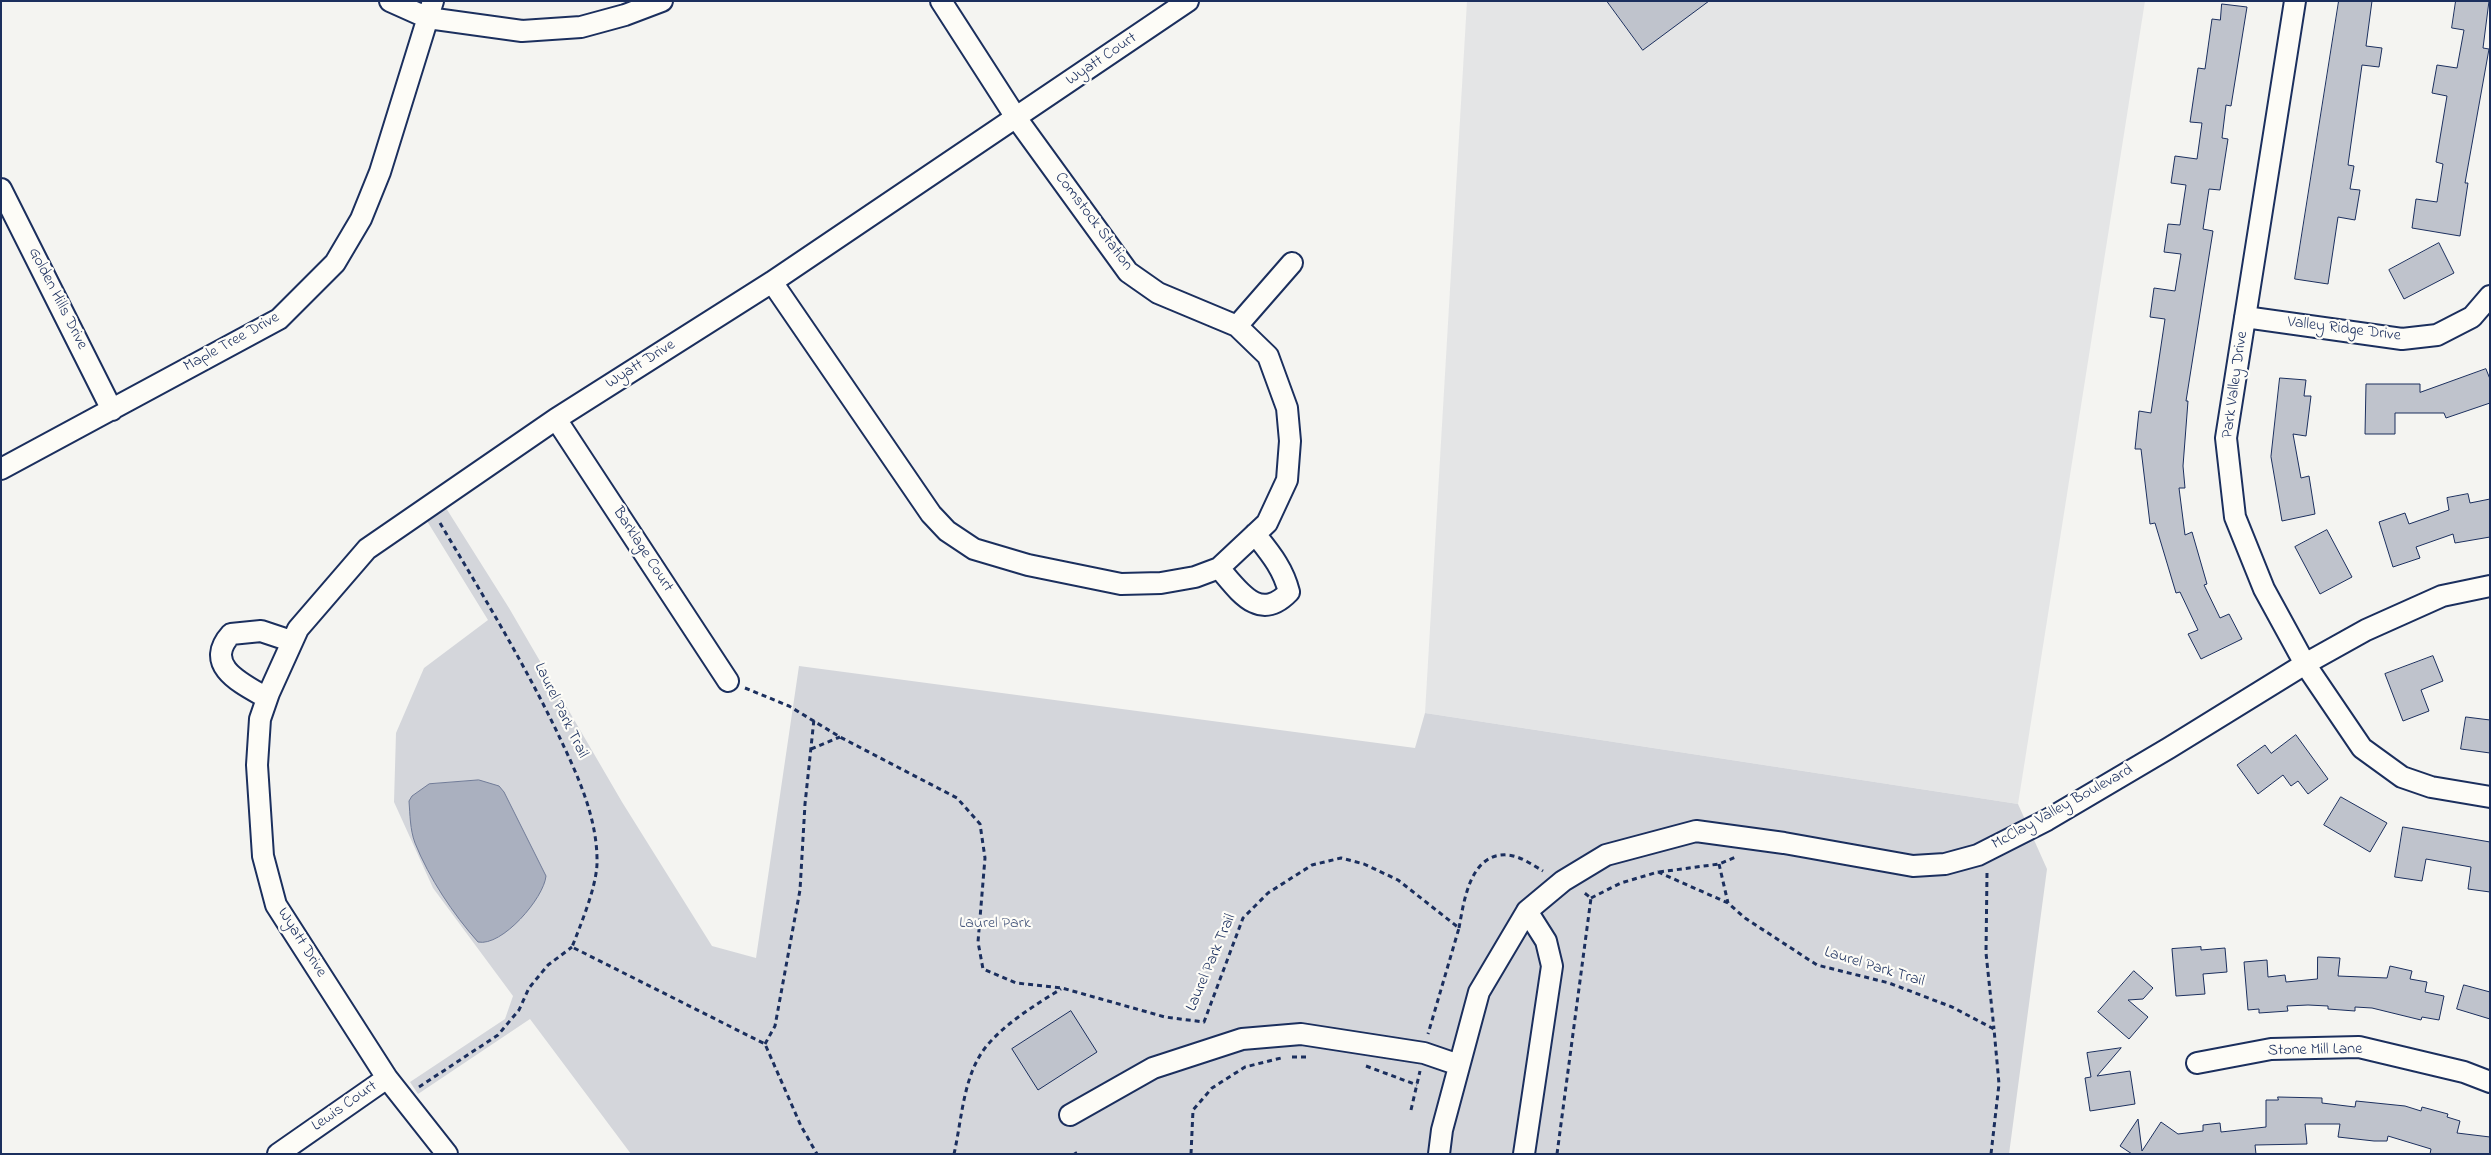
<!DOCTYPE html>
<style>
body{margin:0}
#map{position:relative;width:2491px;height:1155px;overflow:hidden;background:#f4f4f1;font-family:"Indie Flower",sans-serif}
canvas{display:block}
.frame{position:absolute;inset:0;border:2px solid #1b2f5e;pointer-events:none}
</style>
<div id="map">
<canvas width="2491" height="1155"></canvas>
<div class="frame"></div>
</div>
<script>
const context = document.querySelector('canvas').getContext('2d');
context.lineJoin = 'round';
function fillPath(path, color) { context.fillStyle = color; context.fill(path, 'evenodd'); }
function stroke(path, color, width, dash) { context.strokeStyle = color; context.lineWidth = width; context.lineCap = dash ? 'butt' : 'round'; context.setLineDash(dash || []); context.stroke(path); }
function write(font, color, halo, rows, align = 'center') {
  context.font = font + ' "Indie Flower",sans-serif'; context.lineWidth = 4.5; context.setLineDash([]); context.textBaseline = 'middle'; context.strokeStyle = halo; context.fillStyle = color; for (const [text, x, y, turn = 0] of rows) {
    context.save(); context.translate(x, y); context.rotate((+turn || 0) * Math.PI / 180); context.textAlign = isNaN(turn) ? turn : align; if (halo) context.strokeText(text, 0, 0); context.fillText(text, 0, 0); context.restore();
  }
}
fillPath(new Path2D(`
 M1467,1H2145L2018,804L1425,713Z`), '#e4e5e6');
fillPath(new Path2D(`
 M446,508L509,608L622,802L712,946L756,958L799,666L1415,748L1425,713L2018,804L2047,869L2009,1154H631L530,1019L418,1094L410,1082L505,1019L513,996L433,888L394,802L396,733L424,668L488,620L427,521Z`), '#d4d6db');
const water = new Path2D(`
 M479,780L499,786L504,792L546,876C544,898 502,947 478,942C453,914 429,878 415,843C410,830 410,814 409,801L412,796L429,784Z`);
fillPath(water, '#aab0bf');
stroke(water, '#717c98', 1);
const building = new Path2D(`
 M1607,1H1709L1643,50Z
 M2339,1H2372L2366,46L2382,48L2379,67L2362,65L2348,165L2354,166L2350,189L2360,190L2355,220L2338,217L2328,284L2295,279Z
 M2456,1H2489L2483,48L2489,49L2465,183H2468L2460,236L2412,228L2416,199L2437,202L2443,164L2436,162L2447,96L2432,93L2437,65L2457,68L2464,30L2452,28Z
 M2222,4L2247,7L2231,106L2226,105L2222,138L2228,139L2220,190L2209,189L2203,229L2213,231L2186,401H2188L2183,466L2185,488H2179L2185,535L2192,532L2207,584L2204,585L2220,618L2229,614L2242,639L2201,659L2188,634L2198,630L2180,592L2176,593L2155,523L2150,524L2141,449H2135L2139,411L2151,413L2165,319L2150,317L2154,288L2175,291L2181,254L2164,252L2168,224L2180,225L2186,185L2171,183L2175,156L2197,159L2202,123L2190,122L2198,68L2205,69L2212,19L2220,20Z
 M2439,243L2454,273L2404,299L2389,270Z
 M2486,369L2490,379V403L2446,418L2444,413H2395V434H2365L2366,384H2420V392Z
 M2280,378L2306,380L2304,396H2311L2306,436L2293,434L2301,478L2309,476L2315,514L2282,521L2271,457Z
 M2468,494L2470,503L2490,499V537L2455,543L2453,534L2416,547L2420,558L2393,567L2379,522L2405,513L2409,524L2449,510L2447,498Z
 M2327,530L2352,577L2320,594L2295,547Z
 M2433,656L2443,681L2421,690L2429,711L2403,721L2385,674Z
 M2466,717L2490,720V753L2461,749Z
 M2296,735L2328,779L2308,794L2298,781L2291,786L2283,775L2258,794L2237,765L2265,745L2271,753Z
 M2341,797L2387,823L2370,852L2324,825Z
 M2403,827L2490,842V892L2468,889L2471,867L2426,859L2422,881L2395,877Z
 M2201,947V950L2225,948L2227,972L2203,974L2205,994L2176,996L2172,949Z
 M2318,957L2340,958L2338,976L2387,978L2390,966L2412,971L2410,979L2427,982L2425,992L2444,996L2439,1020L2422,1017L2421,1020L2372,1008L2355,1007V1011L2328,1009V1006L2308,1005L2287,1006L2288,1011L2259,1013V1009L2248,1010L2244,962L2267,960L2268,977L2285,975L2286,982L2317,979Z
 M2134,971L2153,988L2143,999L2128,1000L2148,1017L2129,1039L2098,1012Z
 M2464,985L2490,992V1019L2457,1009Z
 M1071,1011L1097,1052L1038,1090L1012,1049Z
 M2121,1048L2097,1076L2130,1071L2135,1104L2090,1111L2085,1078L2091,1077L2087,1053Z
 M2278,1097L2322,1098V1103L2355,1107L2356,1101L2405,1106L2421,1111L2422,1107L2448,1114L2447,1117L2460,1121L2457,1133L2490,1137V1154H2430L2431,1149L2388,1136L2387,1141H2374L2338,1137L2340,1124H2305L2307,1144L2255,1145L2256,1154H2132L2120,1146L2138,1119L2142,1151L2161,1122L2178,1134L2203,1131V1125L2220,1123L2221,1132L2266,1127V1100H2278Z`);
fillPath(building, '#bfc3cc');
stroke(building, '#1b2f5e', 1);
const minor = new Path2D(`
 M390,1L428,18L522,31L581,27L625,15L662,1
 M2295,1L2226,438L2235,517L2264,589L2305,664L2362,748L2402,777L2431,787L2490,797
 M1,189L112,410
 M772,282L931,514L947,531L974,549L1028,565L1121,584L1161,583L1195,577L1219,568L1267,523L1287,480L1290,441L1287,408L1268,356L1237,326L1158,293L1128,272L1017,119L941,1
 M2245,317L2402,339L2437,335L2472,317L2490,296
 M1237,326L1292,263
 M556,419L728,681
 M1,469L279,319L335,263L361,219L380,172L433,1
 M1219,568C1239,591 1259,623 1289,592C1283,568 1270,553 1255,534
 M267,698C243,684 202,666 231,634L261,631L291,641
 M2197,1063L2271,1049L2359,1047L2464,1072L2490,1082
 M1070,1115L1153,1068L1242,1039L1301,1034L1424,1053L1459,1065
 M278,1154L387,1078
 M447,1154L387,1078L276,905L263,856L257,765L260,719L269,693L298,629L367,549L556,419L772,282L1188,1
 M1439,1154L1442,1130L1479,992L1527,911L1563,881L1606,855L1696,831L1784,843L1913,866L1945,864L1978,855L2047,820L2169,748L2305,664L2366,630L2442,596L2490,586
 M1524,1154L1552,966L1546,941L1527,911`);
stroke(minor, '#1b2f5e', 24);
stroke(new Path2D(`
 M440,523C481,592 523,661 558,734C577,774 598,818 597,864C596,888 581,924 572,947L765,1044L801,1126L817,1154
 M745,688L789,706L840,737L957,798L980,824L985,858L978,942L983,969L1016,983L1062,988L1165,1017L1204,1022L1243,918L1268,893L1312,865L1341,858L1364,864L1398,880L1459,928L1428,1034
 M811,749L840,737
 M1719,864L1728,903
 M1659,872L1719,864L1736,857
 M1987,873L1986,953L1994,1029
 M1591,898L1621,883L1658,872L1728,903L1745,918L1817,965L1889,983L1952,1007L1994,1029L1999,1084L1991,1154
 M1459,928C1464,901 1470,852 1508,855C1520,856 1533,865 1543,871
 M765,1044L775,1026L800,890L805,804L814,719
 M1292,1057H1306
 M1366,1066L1417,1085
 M419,1087L498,1035L519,1010L529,988L548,965L572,947
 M1411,1110L1420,1071
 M1075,1152L1076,1154
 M954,1154C962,1119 963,1077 985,1048C1004,1024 1035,1005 1061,989
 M1191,1154L1193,1110L1212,1088L1245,1067L1281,1058
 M1557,1154L1591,898L1582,891`), '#1b2f5e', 3, [5, 4]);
stroke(minor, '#fdfcf7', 20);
write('16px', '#1b2f5e', '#fdfcf7', [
 ["Wyatt Court",1102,60,-34],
 ["Comstock Station",1093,222,53],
 ["Golden Hills Drive",57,299,63],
 ["Valley Ridge Drive",2344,330,7],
 ["Maple Tree Drive",232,343,-29],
 ["Wyatt Drive",641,365,-32],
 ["Park Valley Drive",2236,385,-82],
 ["Barklage Court",642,550,57],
 ["Laurel Park Trail",560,711,64],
 ["McClay Valley Boulevard",2063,808,-29],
 ["Wyatt Drive",301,943,58],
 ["Laurel Park Trail",1212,963,-67],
 ["Laurel Park Trail",1874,968,17],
 ["Stone Mill Lane",2315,1051,-1],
 ["Lewis Court",345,1107,-35]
]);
write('16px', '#49597d', '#fdfcf7', [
 ["Laurel Park",995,924]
]);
</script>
